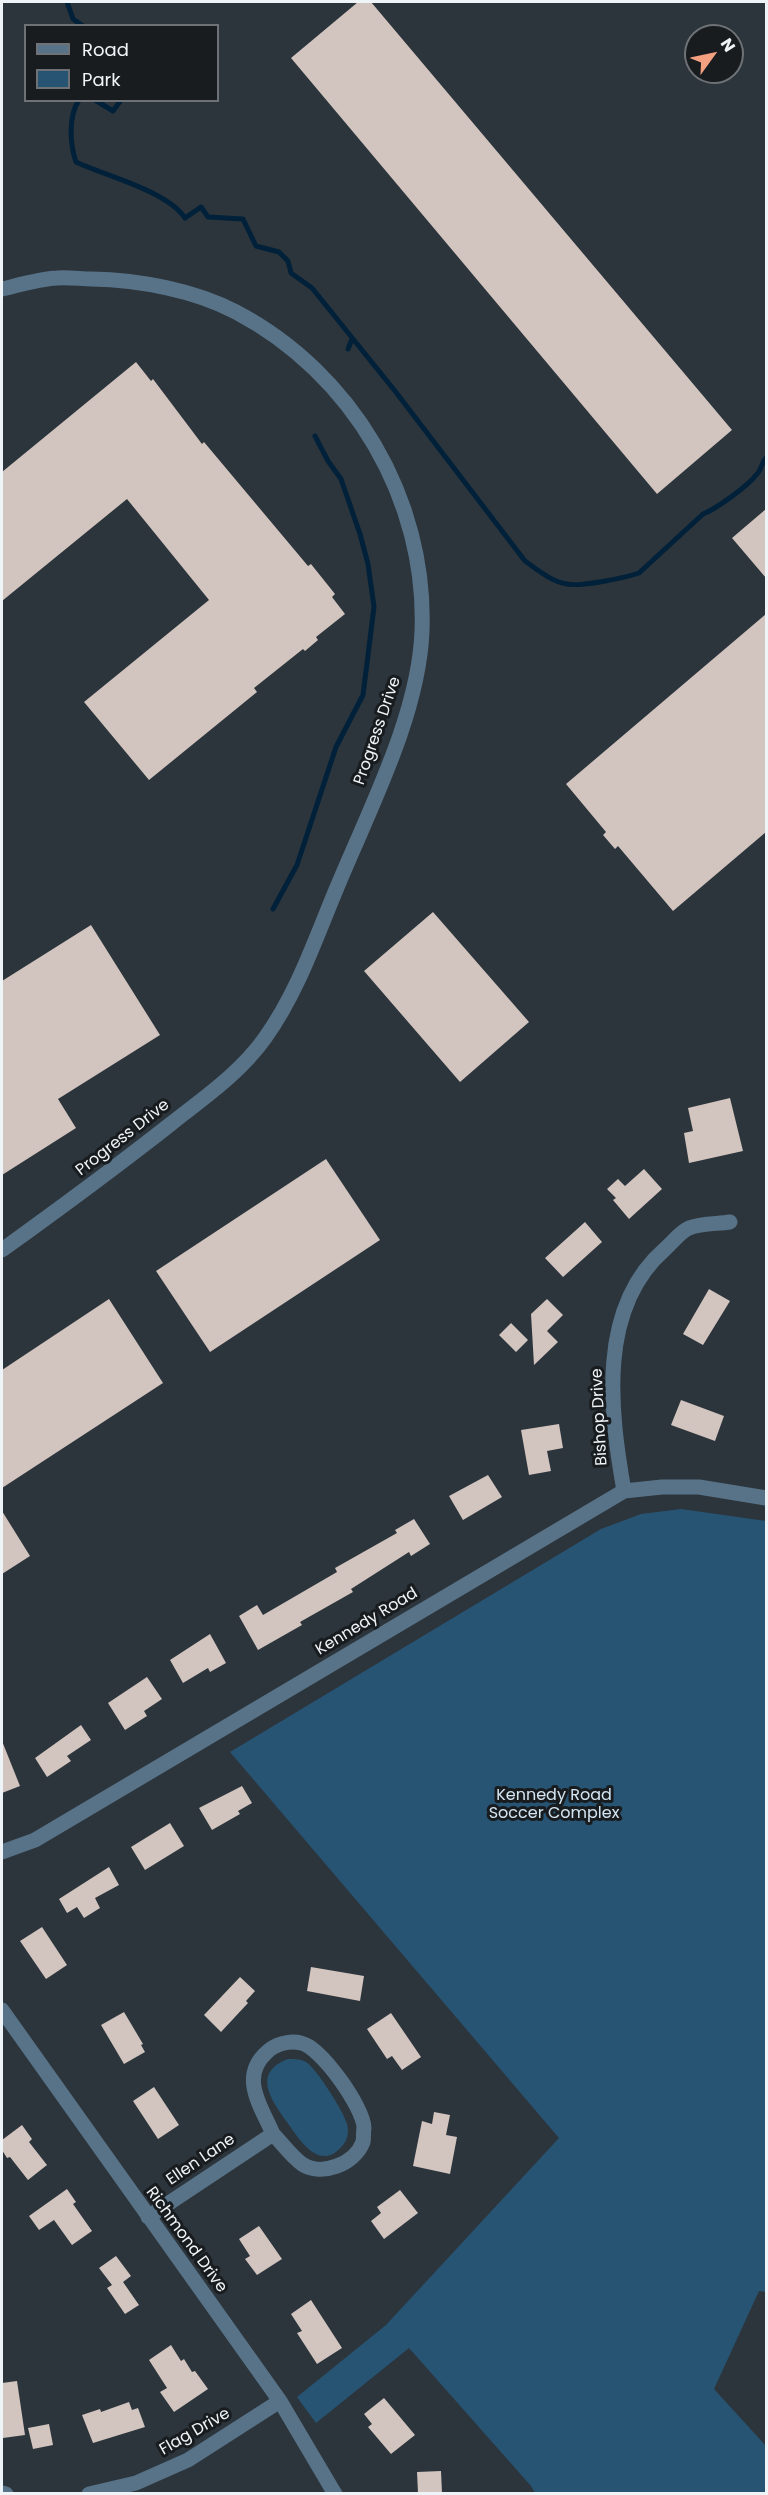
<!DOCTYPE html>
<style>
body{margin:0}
#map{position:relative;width:768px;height:2495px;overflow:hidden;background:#2c353c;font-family:Poppins,sans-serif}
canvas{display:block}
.frame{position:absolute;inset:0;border:3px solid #eff4f9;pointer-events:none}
.legend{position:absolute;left:24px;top:24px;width:195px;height:78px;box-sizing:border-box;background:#181c1f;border:2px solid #6e7276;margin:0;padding:8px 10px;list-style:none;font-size:18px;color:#eff4f9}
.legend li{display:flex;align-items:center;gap:12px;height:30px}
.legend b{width:30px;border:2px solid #6e7276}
.north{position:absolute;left:684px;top:24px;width:60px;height:60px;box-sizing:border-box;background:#181c1f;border:2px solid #6e7276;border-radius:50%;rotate:57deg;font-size:16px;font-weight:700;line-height:24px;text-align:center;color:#eff4f9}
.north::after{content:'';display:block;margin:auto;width:21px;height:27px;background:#f2a07f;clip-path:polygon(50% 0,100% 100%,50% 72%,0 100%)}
</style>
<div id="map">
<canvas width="768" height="2495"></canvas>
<div class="frame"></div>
<ul class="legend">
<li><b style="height:8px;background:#587388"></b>Road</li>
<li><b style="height:16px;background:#285474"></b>Park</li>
</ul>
<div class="north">N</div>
</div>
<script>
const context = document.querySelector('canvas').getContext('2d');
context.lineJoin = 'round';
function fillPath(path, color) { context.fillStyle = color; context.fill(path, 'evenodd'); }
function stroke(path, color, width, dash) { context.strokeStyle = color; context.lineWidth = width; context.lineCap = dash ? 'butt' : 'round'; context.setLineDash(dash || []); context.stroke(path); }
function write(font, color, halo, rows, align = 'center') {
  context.font = font + ' Poppins,sans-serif'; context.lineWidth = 6; context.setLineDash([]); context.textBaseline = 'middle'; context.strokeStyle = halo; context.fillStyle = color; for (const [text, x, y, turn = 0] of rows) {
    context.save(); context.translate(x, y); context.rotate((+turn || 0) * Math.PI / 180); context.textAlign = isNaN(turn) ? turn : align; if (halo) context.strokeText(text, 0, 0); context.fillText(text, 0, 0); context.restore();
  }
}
fillPath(new Path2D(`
 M681,1509L766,1521V2292L759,2291L714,2389L766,2446V2493H535L531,2486L409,2348L316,2423L297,2397L386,2325L559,2138L230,1752L601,1529L641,1514Z
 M288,2059C295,2059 300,2059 306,2062C316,2068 344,2112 347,2124C349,2131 348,2139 343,2145C320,2174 299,2139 287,2122C272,2101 251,2073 288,2059Z`), '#285474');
stroke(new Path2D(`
 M67,2L73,19L83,26
 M79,100C68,116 70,145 76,162C106,176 167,191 185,218L201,207L208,217L243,219L256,246L279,252L288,261L291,273L312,288L395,391L525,561C538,570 552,582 567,584C581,587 624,578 639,573L703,514C716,509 748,486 757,474C762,469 761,463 766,458
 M95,100L113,111L121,100
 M348,349L352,339
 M273,909L297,865L336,747L363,695L374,607L368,564L360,534L341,479L328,461L315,436`), '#002139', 5);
fillPath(new Path2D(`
 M358,2H371L732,430L657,494L291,58Z
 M136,362L151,381L153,379L202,444L204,442L308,566L311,564L335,594L332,597L345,614L316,637L318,640L305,651L303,649L254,688L257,692L149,780L84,702L209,600L127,499L2,601V472Z
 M766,509V578L732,538Z
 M766,614V832L673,911L618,846L615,849L603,835L606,832L566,784Z
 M433,912L529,1022L460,1082L364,971Z
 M91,925L160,1035L58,1099L76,1128L2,1175V981Z
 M730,1098L743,1151L689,1163L684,1133L693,1131L688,1108Z
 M326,1159L380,1240L210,1352L156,1271Z
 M644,1169L662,1189L629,1219L613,1200L616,1198L607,1189L618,1179L625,1186Z
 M585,1222L602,1242L563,1277L545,1258Z
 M709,1289L730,1301L703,1345L683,1334Z
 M109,1299L163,1383L2,1488V1370Z
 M547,1299L563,1315L547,1331L558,1342L534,1365L531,1314Z
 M511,1323L528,1340L516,1352L499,1335Z
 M681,1400L724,1416L715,1441L671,1425Z
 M559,1424L563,1448L547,1451L551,1471L529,1475L521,1430Z
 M488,1475L502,1497L463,1520L449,1496Z
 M2,1511L30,1556L2,1574Z
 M414,1519L430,1544L411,1556L409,1552L351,1589L353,1592L300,1622L302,1625L258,1650L239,1616L257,1605L263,1615L337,1572L335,1568L397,1533L395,1530Z
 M210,1634L226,1663L210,1672L208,1668L183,1683L170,1660Z
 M147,1677L162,1699L144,1711L147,1716L125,1730L108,1703Z
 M81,1725L91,1740L67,1756L71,1761L47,1777L35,1758Z
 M2,1741L20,1786L2,1793Z
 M242,1786L252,1803L238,1811L240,1814L212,1830L199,1808Z
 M170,1823L184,1846L145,1870L131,1847Z
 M109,1867L119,1885L95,1898L100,1908L84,1918L77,1907L67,1913L59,1899Z
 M42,1927L67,1965L46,1979L20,1941Z
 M311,1967L364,1976L360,2001L307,1991Z
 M240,1977L255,1991L246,2001L248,2003L221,2032L204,2015Z
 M124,2012L143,2044L141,2045L145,2052L124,2064L101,2025Z
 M391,2013L421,2057L402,2070L392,2056L387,2059L367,2029Z
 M154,2087L179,2125L158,2139L133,2101Z
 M434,2112L450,2115L446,2135L457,2137L450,2174L413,2166L422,2121L432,2124Z
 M22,2125L32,2139L29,2142L47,2165L28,2180L10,2157L7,2158L2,2150V2140Z
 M67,2189L76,2202L73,2204L92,2231L72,2245L54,2220L39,2230L29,2216Z
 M400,2190L418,2213L384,2239L371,2221L381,2213L377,2207Z
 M259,2226L282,2259L257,2275L245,2259L250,2256L239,2239Z
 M116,2256L131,2276L123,2282L139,2305L125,2314L107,2288L112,2285L99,2268Z
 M311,2300L342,2348L317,2364L297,2333L302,2331L291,2314Z
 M171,2345L181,2361L184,2359L192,2372L195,2371L208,2389L174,2412L160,2392L167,2388L149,2360Z
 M17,2381L25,2435L3,2438L2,2383Z
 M384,2398L415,2435L391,2454L368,2427L372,2424L364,2414Z
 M129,2402L132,2410L138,2408L145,2427L93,2443L82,2415L100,2409L101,2412Z
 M49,2424L53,2445L33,2449L28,2428Z
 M441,2471L442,2493H418L417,2472Z`), '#d2c4bf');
stroke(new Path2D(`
 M2,289C19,285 39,279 57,278C69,277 81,279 92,279C139,280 194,290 236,312C352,373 427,499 422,631C419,714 370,808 338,885C316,937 298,992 265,1038C240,1073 205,1097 172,1123C116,1167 59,1209 2,1250
 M624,1491C610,1411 597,1308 665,1249C672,1243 681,1231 689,1228C701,1223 718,1224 730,1222
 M2,1852L35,1840L624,1491L662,1487H699L766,1498
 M2,2010L280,2401L335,2494
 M148,2217L273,2134C282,2143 291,2156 302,2164C321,2177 355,2164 363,2142C364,2138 363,2132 364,2128C364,2108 321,2047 301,2043C290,2040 275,2044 267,2052C239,2077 261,2106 273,2134
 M2,2493L6,2494
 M89,2494L136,2483L188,2460L280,2401`), '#587388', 15);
write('16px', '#eff4f9', '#181c1f', [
 ["Progress Drive",378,731,-71],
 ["Progress Drive",123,1138,-38],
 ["Bishop Drive",600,1417,-93],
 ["Kennedy Road",367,1622,-31],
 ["Ellen Lane",201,2160,-34],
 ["Richmond Drive",186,2240,54],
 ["Flag Drive",195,2432,-30]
]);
write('16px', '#d4e5f2', '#181c1f', [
 ["Kennedy Road",554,1796],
 ["Soccer Complex",554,1814]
]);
</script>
